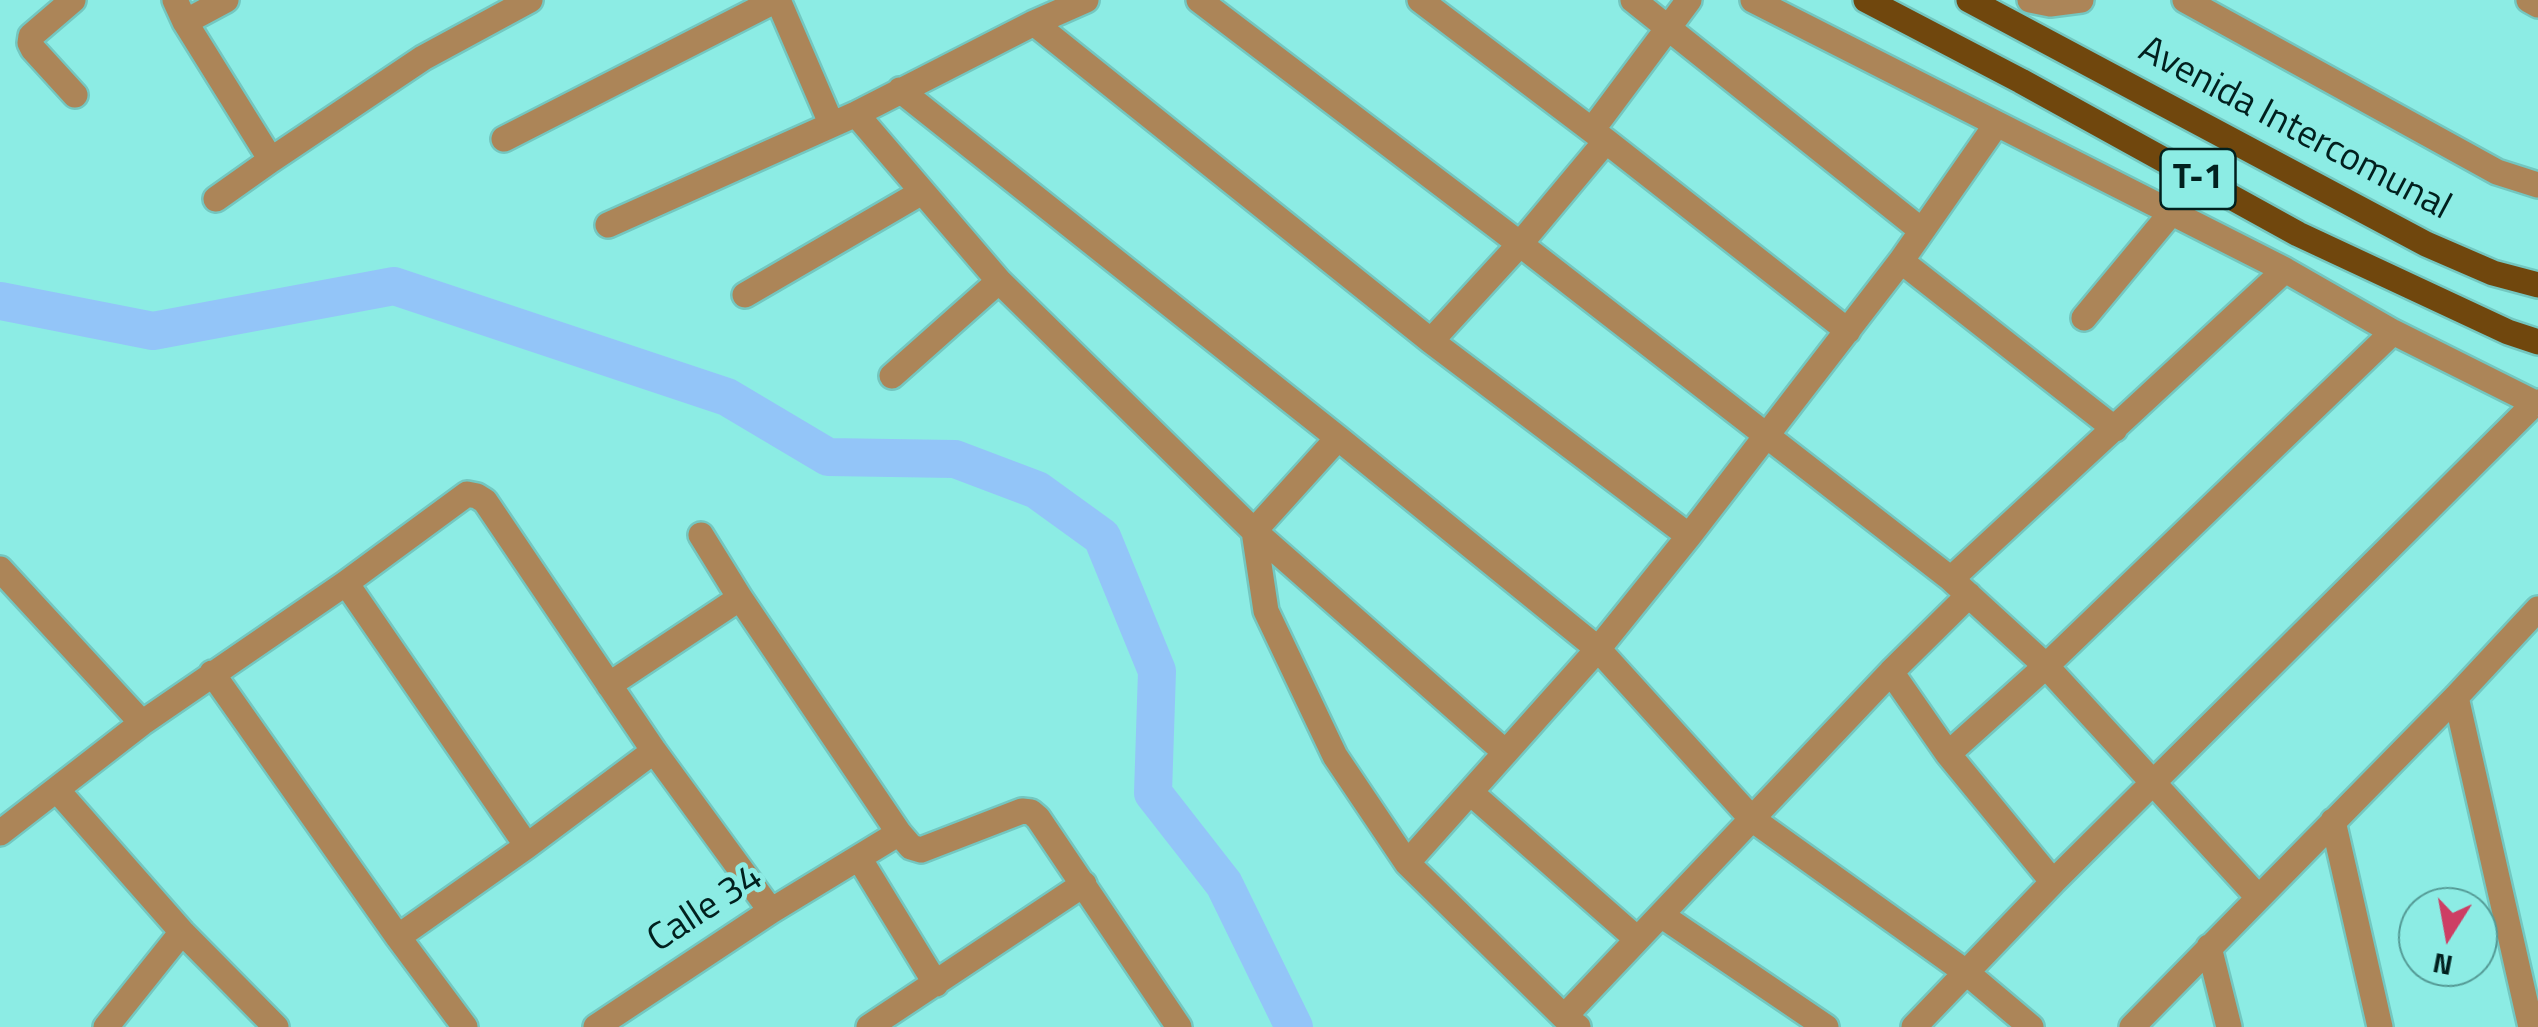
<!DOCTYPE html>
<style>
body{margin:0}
#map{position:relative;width:2538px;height:1027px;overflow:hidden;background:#8cece4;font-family:"Titillium Web",sans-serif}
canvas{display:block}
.north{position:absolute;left:2398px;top:887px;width:100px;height:100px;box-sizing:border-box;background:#8cece4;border:2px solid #549a95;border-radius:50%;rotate:191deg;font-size:28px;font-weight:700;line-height:40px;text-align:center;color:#01201e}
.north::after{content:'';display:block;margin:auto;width:35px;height:45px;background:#cd3e64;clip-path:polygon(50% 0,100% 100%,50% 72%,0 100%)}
</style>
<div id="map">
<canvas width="2538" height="1027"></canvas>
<div class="north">N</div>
</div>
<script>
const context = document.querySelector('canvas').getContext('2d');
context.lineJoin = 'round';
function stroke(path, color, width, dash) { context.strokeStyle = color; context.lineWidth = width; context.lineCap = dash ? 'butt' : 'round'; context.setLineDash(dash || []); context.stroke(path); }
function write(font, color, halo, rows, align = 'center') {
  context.font = font + ' "Titillium Web",sans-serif'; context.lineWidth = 10; context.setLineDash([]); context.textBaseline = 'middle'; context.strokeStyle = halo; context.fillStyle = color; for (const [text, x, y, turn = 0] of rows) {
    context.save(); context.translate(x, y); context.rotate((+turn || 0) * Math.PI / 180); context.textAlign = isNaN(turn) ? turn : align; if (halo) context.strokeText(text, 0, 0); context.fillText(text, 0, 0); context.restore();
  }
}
stroke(new Path2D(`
 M0,301L153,331L394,286L727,397L828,457L955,459L1037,490L1102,537L1157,671L1153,793L1224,884L1294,1027`), '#93c5f8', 38);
const street = new Path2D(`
 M73,0L31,36L30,43L33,49L75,95
 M175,0L185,22L271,160L423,58L530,0
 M778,0L831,123
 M1199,0L1520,244L1951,579L2046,666L2258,897
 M1420,0L1606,141L1848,331
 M1633,0L1921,230
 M1753,0L2285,270L2393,332L2535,403L2538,402
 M2030,0L2050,4L2081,0
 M2185,0L2497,172L2538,185
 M2529,0L2538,5
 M185,22L226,0
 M1034,23L1431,341L1689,536
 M900,90L1338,438L1598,649L1752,819L1967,973L2031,1027
 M856,114L999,281L1254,531L1505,752
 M1592,130L1689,0
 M504,139L776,0
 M216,199L271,160
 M608,225L856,114L1034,23L1086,0
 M1901,261L2115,429
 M745,295L922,192
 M2084,318L2172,212
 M1431,341L1520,244L1606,141
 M892,376L999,281
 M1338,438L1254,531L1266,611L1335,756L1407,863L1564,1017L1578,1027
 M701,535L740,598L899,833
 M0,569L142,723
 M1951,579L2285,270
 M346,583L527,846
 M1891,672L1948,754L2053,882
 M212,673L398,937L465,1027
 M609,685L740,598
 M2456,697L2531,1027
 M1948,754L2046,666L2393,332
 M57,790L182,932L276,1027
 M1471,793L1637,939
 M2333,821L2380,1027
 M0,833L142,723L346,583L467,494L477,496L485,501L654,751L771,911
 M859,858L936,984
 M1407,863L1598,649L1689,536L1901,261L1996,125
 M1661,915L1826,1027
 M398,937L527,846L654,751
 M2209,947L2229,1027
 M1564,1017L1891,672L1969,595
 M106,1027L182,932
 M596,1027L771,911L899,833L911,847L921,850L1022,811L1031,812L1038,818L1179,1027
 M869,1027L1084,884
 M1914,1027L2053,882L2535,403
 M2132,1027L2456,697L2538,609`);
const primary = new Path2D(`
 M1866,0L2021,81L2298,234L2508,332L2538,342
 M1969,0L2426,244L2493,273L2538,285`);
stroke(street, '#73c7c0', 30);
stroke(primary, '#73c7c0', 30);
stroke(street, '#ac8558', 25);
stroke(primary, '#70470d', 25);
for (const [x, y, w] of [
 [2198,179,75]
]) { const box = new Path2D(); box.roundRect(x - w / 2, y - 30, w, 60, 8); context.fillStyle = '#8cece4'; context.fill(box); stroke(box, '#01201e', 2.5); }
write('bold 35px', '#01201e', null, [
 ["T-1",2198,179]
]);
write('38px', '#01201e', '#8cece4', [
 ["Avenida Intercomunal",2294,130,28],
 ["Calle 34",706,910,-33]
]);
</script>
